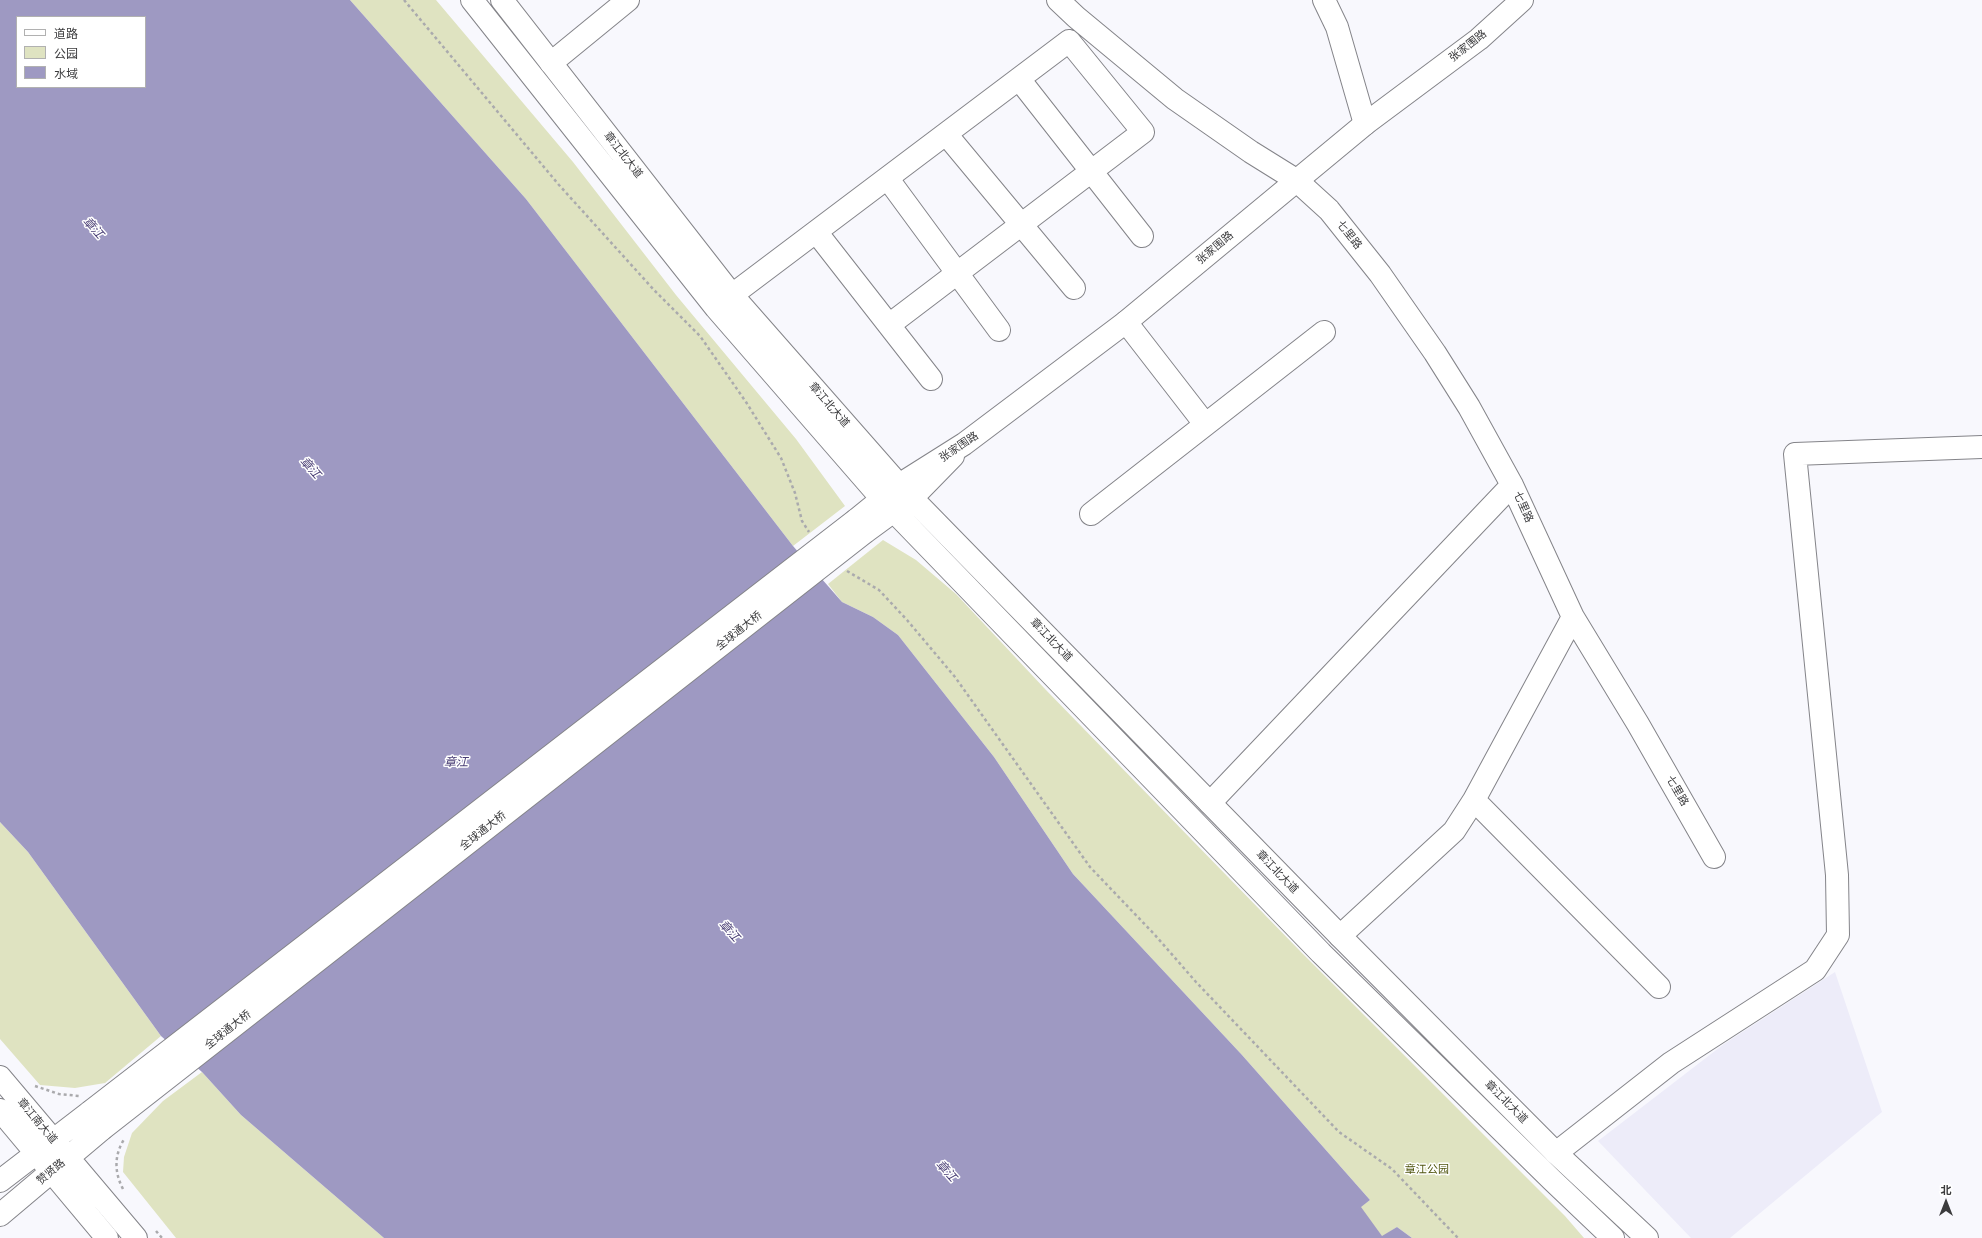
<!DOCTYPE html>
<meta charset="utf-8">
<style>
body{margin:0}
#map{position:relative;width:1982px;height:1238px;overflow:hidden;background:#f8f8fd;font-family:"PT Sans","Noto Sans SC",sans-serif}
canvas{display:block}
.legend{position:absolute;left:16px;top:16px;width:130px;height:72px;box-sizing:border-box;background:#fff;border:1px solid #b1b1b1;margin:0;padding:5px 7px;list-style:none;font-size:12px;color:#3b3b3d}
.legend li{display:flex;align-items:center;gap:8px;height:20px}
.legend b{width:20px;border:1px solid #b1b1b1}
.north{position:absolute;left:1926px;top:1182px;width:40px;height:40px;-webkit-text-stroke:3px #fff;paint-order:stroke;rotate:0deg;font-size:11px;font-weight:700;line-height:16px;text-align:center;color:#3b3b3d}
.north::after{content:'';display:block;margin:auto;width:14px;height:18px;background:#3b3b3d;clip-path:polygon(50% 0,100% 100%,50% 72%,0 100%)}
</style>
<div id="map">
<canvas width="1982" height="1238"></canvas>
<ul class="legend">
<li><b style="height:5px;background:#fff"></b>道路</li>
<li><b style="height:11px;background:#dfe3c1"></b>公园</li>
<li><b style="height:11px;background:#9e99c2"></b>水域</li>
</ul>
<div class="north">北</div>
</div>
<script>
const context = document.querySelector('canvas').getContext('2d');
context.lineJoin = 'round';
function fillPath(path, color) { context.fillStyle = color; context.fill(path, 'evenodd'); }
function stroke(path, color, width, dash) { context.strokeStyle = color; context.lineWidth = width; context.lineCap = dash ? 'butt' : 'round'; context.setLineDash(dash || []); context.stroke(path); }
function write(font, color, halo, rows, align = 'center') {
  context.font = font + ' "PT Sans","Noto Sans SC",sans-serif'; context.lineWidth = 3; context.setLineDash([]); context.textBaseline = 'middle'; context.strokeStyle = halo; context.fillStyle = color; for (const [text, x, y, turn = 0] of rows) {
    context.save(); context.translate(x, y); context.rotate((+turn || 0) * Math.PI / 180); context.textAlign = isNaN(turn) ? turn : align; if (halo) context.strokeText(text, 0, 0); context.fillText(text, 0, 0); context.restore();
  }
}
fillPath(new Path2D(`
 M1835,972L1882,1112L1730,1238H1691L1598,1141L1724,1044Z`), '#edecf9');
fillPath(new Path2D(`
 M350,0H436L573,162L676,295L796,439L845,506L793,546L526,199Z
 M883,540L916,560L956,594L1046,690L1301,952L1565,1216L1584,1238H1412L1397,1227L1382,1237L1360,1207L1370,1200L1242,1055L1073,874L994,757L898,635L873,617L842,602L828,584Z
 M0,822L28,852L161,1036L105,1083L75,1088L40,1085L0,1039Z
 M202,1072L241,1115L384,1238H176L123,1172L124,1157L132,1133L163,1101Z`), '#dfe3c1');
fillPath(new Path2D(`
 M0,0H350L526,199L793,546L842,602L873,617L898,635L994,757L1073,874L1242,1055L1370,1200L1361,1207L1382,1236L1397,1227L1412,1238H384L241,1115L202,1072L161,1036L28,852L0,822ZM17,17H145V87H17Z`), '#9e99c2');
const minor = new Path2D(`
 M1058,0L1076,17L1175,99L1251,152L1296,180L1329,210L1380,274L1435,353L1469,407L1512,485L1573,617L1638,724L1714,857
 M1324,0L1337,27L1365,124
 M551,63L628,0
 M1019,79L1142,236
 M946,134L1074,288
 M888,179L999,330
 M817,233L931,379
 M732,295L1069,41L1143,132L889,325
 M1126,322L1205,424
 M912,498L953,456
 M1091,514L1324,332
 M1474,800L1659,987
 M1210,803L1512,485
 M1340,936L1454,831L1474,800L1573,617
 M1556,1153L1671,1063L1815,970L1838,935L1837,875L1795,454L1982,447`);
const major = new Path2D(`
 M472,0L716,308L882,499L1321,953L1552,1180L1613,1238
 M502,0L732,295L899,485L1340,936L1556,1153L1647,1238
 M856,520L899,485L964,444L1126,322L1365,124L1479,39L1522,0
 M865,532L906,502
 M0,1077L136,1238
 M0,1110L107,1238
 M0,1181L90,1112
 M0,1215L102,1129`);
stroke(minor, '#848489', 24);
stroke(major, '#848489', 24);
stroke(new Path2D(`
 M404,0L559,185L654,290L700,336L746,402L781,458L795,493L802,521L809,532
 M847,571L879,590L907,620L955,677L1090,867L1155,935L1196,982L1339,1132L1392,1169L1458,1238
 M35,1086L59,1094L79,1096
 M123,1189C114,1172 114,1154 125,1138
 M156,1231L162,1238`), '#aaaaad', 2.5, [3, 3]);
stroke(minor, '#fff', 22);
stroke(major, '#fff', 22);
const majorBridge = new Path2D(`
 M90,1112L856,520
 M102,1129L865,532`);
stroke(majorBridge, '#848489', 24, []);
stroke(majorBridge, '#fff', 22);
write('11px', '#3b3b3d', '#fff', [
 ["张家围路",1468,46,-38],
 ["章江北大道",623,155,52],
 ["七里路",1349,235,52],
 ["张家围路",1215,248,-40],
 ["章江北大道",829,405,49],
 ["张家围路",959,447,-34],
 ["七里路",1523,507,66],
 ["全球通大桥",739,631,-38],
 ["章江北大道",1051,640,46],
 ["七里路",1677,791,60],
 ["全球通大桥",483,831,-38],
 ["章江北大道",1277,872,46],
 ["全球通大桥",228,1030,-38],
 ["章江北大道",1506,1102,45],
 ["章江南大道",37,1121,50],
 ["赞贤路",51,1172,-40]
]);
write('11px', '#515610', '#fff', [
 ["章江公园",1427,1170]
]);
write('italic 12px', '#483d74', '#fff', [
 ["章江",93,228,48],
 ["章江",310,468,48],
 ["章江",456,763],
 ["章江",729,931,48],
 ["章江",946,1171,48]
]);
</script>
